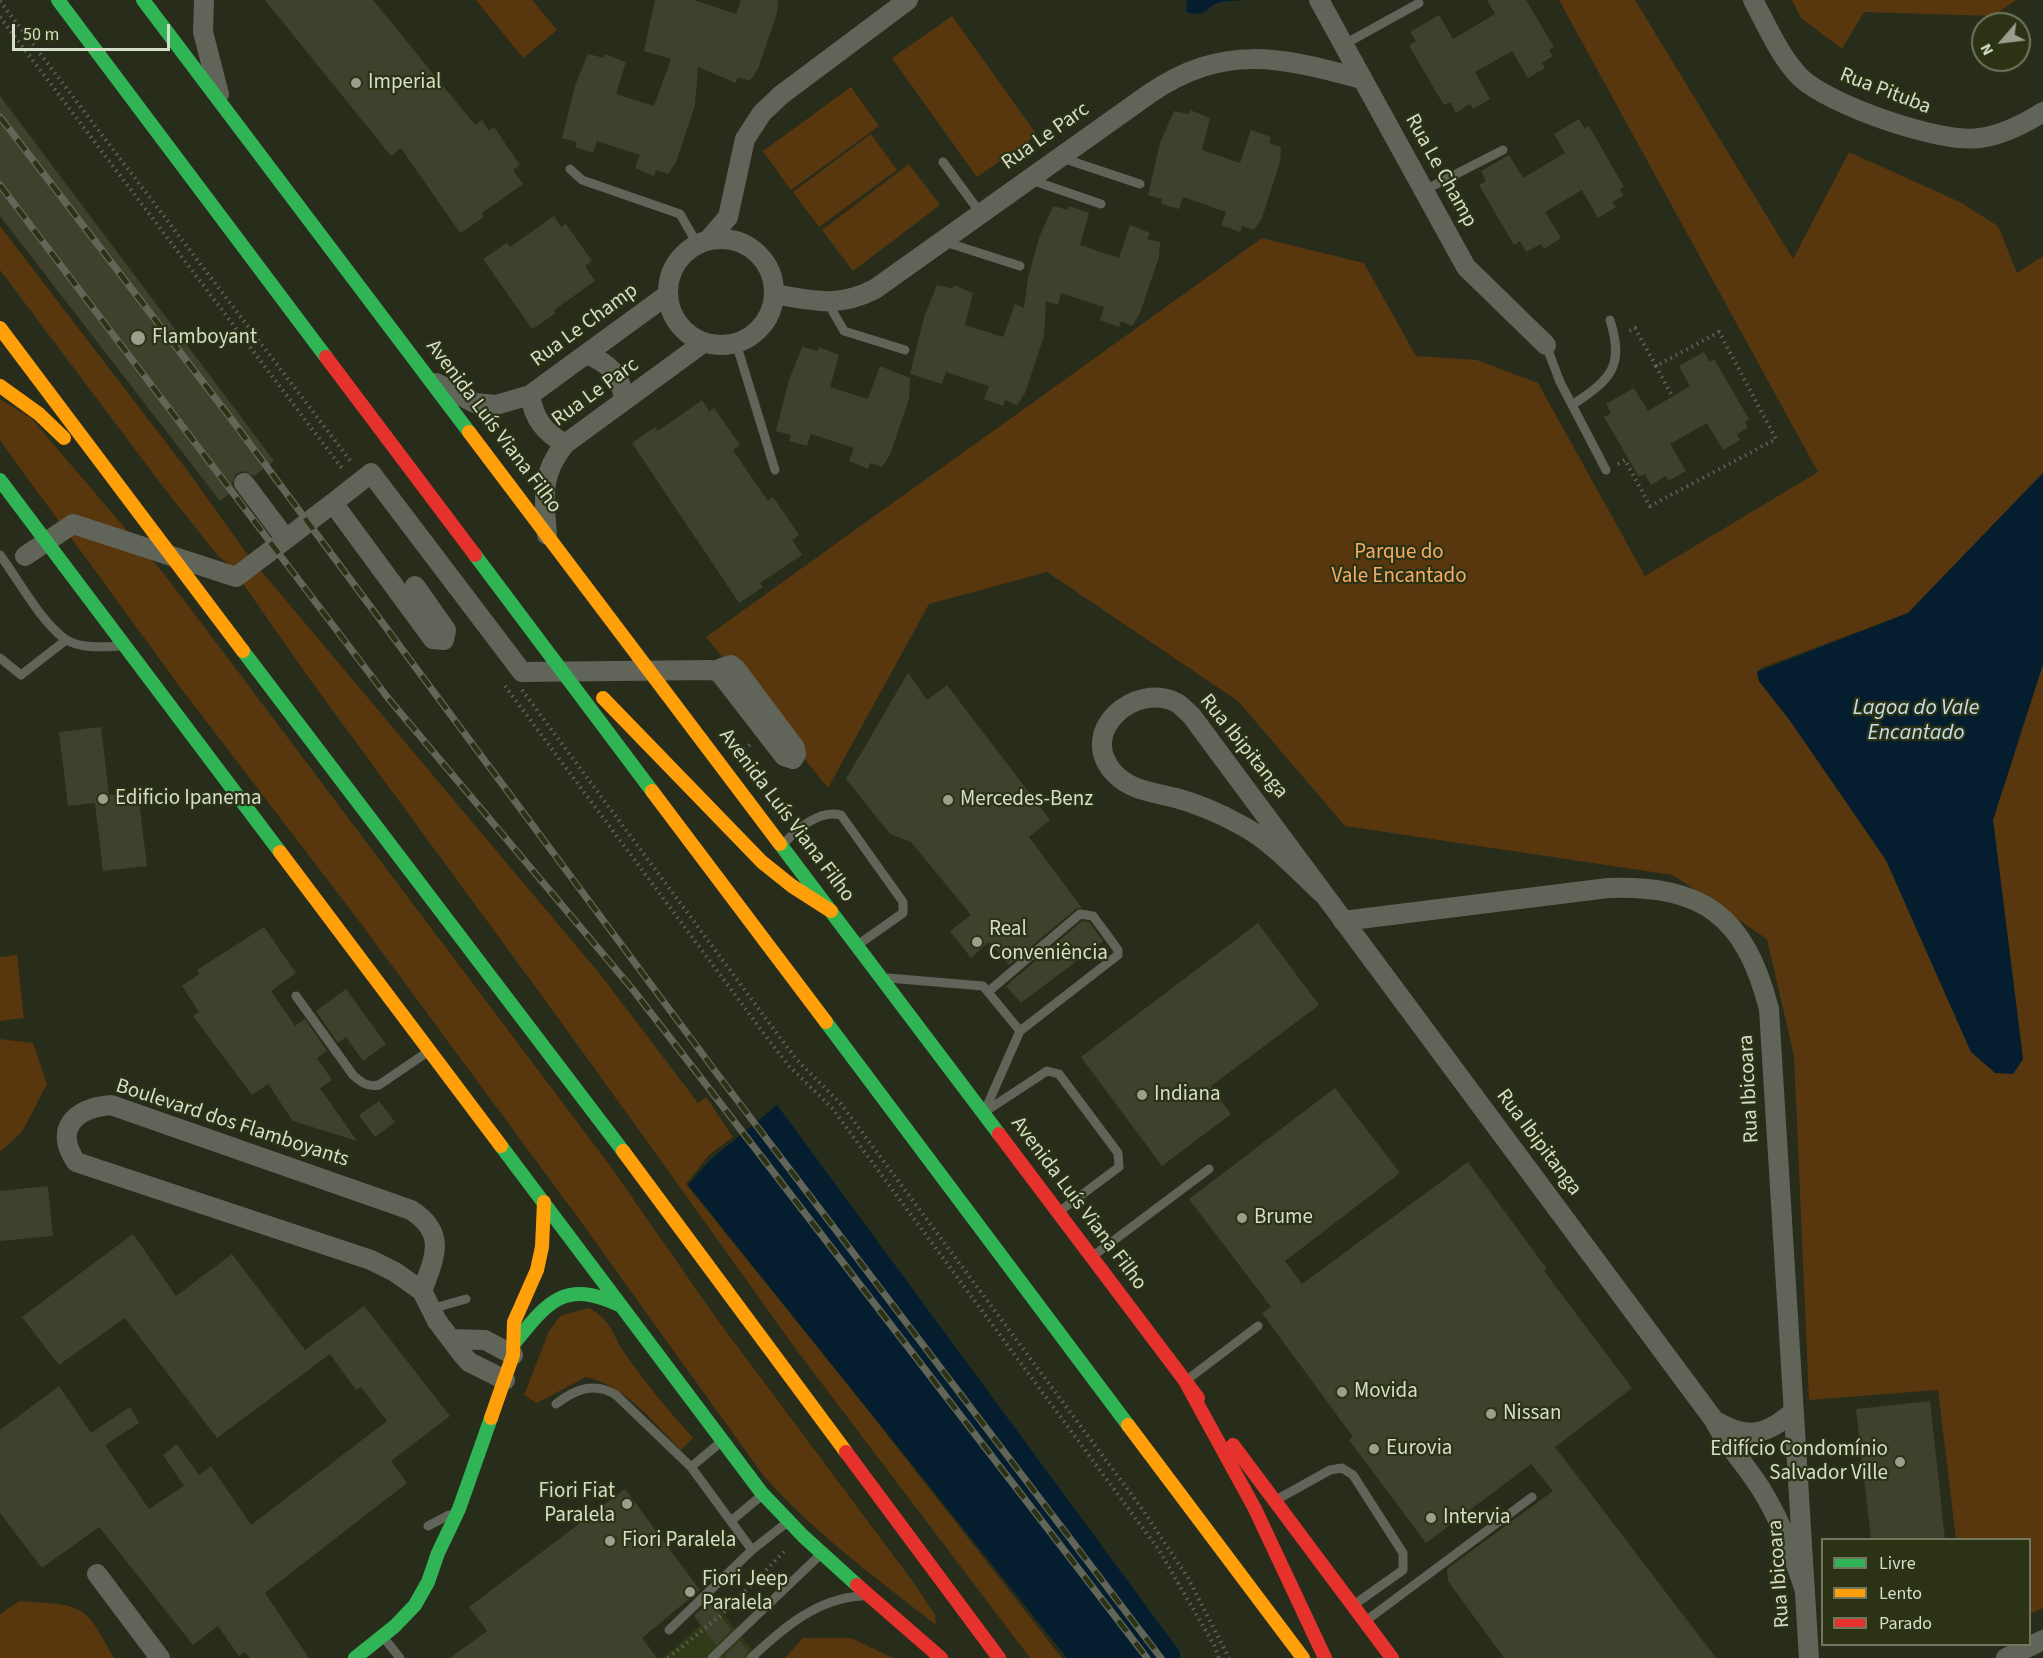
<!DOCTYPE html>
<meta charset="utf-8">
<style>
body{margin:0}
#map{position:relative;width:2043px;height:1658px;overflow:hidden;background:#282c1b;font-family:"Source Sans 3",sans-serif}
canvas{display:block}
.legend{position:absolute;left:1821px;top:1538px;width:210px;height:108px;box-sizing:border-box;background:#2b3314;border:2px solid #70775d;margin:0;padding:8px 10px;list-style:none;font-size:18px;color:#d7ddcb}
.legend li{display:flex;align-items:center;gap:12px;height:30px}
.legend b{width:30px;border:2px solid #70775d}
.north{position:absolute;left:1971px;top:12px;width:60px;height:60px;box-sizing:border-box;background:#2b3314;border:2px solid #70775d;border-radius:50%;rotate:242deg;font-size:16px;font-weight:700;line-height:24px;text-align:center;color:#d7ddcb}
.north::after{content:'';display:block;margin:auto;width:21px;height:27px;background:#9a9f8d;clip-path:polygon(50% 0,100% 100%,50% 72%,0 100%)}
.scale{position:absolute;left:12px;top:24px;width:158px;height:27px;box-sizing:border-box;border:3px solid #d7ddcb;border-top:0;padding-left:8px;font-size:18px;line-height:21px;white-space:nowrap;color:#d7ddcb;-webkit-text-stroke:4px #2b3314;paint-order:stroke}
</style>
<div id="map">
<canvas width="2043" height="1658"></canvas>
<ul class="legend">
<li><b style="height:8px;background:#30b455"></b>Livre</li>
<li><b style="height:8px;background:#ff9f0a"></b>Lento</li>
<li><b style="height:8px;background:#e5322d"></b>Parado</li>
</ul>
<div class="north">N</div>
<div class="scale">50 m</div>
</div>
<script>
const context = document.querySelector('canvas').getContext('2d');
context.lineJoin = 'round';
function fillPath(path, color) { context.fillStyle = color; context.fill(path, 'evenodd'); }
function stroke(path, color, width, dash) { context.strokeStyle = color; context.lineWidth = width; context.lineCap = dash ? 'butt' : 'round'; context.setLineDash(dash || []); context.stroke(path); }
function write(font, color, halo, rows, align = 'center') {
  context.font = font + ' "Source Sans 3",sans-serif'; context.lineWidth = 4.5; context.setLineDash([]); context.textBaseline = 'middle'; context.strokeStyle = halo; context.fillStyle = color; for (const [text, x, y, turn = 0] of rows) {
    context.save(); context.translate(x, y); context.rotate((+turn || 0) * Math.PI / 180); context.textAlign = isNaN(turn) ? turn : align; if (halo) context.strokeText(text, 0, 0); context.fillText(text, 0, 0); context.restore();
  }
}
fillPath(new Path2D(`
 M719,1609L759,1658H663Z`), '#313a16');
fillPath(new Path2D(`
 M476,0H532L557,30L523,58Z
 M1559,0H1635L1793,259L1849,152L1960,202L1998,226L2017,273L2043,256V473L1908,613L1761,668L1757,672L1759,681L1791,722L1886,860L1971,1052L2013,1074L2023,1059L1993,820L2043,664V1608L2030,1614V1540L1956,1539L1938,1390L1809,1400L1794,1056L1767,939L1673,875L1345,826L1238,701L1047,572L929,604L828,788L706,637L1262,238L1364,263L1416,356L1477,360L1538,383L1645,576L1818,472Z
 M1792,0H2016L1993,16L1864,12L1842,49L1801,18Z
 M952,16L1037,135L977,177L892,58Z
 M851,87L879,126L791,190L763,151Z
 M871,134L897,170L819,227L793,192Z
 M909,164L940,205L853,271L822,230Z
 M0,226L187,470L247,554L600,974L698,1103L706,1097L733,1137L709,1155L686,1184L867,1409L1062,1658H1030L801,1356L564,1026L306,674L230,565L218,556L164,488L0,270Z
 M0,399L31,418L164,574L221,649L608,1163L719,1322L911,1579L935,1615L936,1625C875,1577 814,1533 763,1475L576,1215L362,925L180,687L4,446L0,440Z
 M17,955L24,1018L0,1021V957Z
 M0,1039L33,1043L47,1084L22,1132L0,1152Z
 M588,1308C612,1319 612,1335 625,1354C646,1384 669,1411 693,1438L681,1450C653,1422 626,1386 586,1377L537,1403L524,1395L549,1331L560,1316Z
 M19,1601C83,1606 82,1600 114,1658H0V1614Z
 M803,1638H851L893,1658H785Z`), '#58360e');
fillPath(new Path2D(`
 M1187,0H1241C1235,1 1228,1 1221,2C1204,6 1209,18 1186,12Z
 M2043,473V664L1993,820L2023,1059L2013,1074L1995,1073L1971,1052L1886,860L1791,722L1759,681L1757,672L1908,613Z
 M777,1105L1180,1652V1658H1067L688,1185L711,1159Z`), '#041e2f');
fillPath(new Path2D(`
 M265,0H373L475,125L482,120L489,131L494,127L520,165L513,170L523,184L482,213L484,217L460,233L401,148L391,156Z
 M655,0H694L736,14L741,0H778L777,13L758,69L750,81L738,77L736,83L698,67L695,105L676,162L668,174L656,170L654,176L635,168L640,155L597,141L593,153L575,147L577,142L562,138L575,86L588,54L604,58L605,54L626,62L616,94L654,106L671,59L644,51Z
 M1487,0H1526L1554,47L1549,50L1553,56L1542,63L1545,68L1528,78L1512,51L1475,72L1490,99L1473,109L1470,104L1456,113L1450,102L1444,105L1409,46L1416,41L1410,32L1439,15L1453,39L1495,14Z
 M0,96L274,461L254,476L243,471L236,474L232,484L235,490L220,501L0,216Z
 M1190,110L1210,118L1202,150L1240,163L1251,130L1271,137L1269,143L1281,147L1280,162L1262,218L1254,230L1242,226L1240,232L1221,225L1226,212L1183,197L1179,209L1161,204L1162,199L1148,195L1160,143L1174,111L1189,114Z
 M1579,119L1585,129L1589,126L1624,187L1620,189L1623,196L1612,202L1616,207L1598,218L1582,190L1545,212L1561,238L1544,249L1541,244L1526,252L1520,241L1514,245L1479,185L1486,181L1481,171L1509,155L1523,178L1565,153L1554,134Z
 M1053,206L1068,210L1069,206L1089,213L1080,245L1119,258L1130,225L1150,233L1147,239L1160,242L1159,257L1140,313L1132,326L1121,321L1119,327L1100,320L1104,307L1061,293L1058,305L1046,301L1044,336L1025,393L1017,405L1005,400L1003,406L984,399L989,386L946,372L942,384L910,374L924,317L937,285L953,289L954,285L973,293L965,325L1003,337L1015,304L1024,308L1028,278L1039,238Z
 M554,216L561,227L566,224L592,261L585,266L595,281L554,310L556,313L532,329L483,259L507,243L510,247Z
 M802,347L818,351L819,347L839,355L830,387L868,399L880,366L910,378L909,399L890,455L882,467L870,463L868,469L849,461L854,448L811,434L807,446L789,441L791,435L776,431L789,380Z
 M1704,352L1710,362L1714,359L1749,419L1745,422L1748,428L1737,434L1740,440L1723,450L1707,423L1670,444L1686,471L1668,481L1666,476L1651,485L1645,474L1639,477L1604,417L1611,413L1606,404L1634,388L1648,411L1690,386L1679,366Z
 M702,400L709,411L714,408L740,445L733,450L743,465L768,501L773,497L799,535L792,540L802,555L760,583L763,587L739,603L632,443L655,427L658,431Z
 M908,673L927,700L947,685L1050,820L1029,837L1082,908L1076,909L1009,965L989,942L971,958L950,931L971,915L911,842L890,834L846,779Z
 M101,727L109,795L138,792L147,866L103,871L95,803L68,806L59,732Z
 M1082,921L1089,922L1103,941L1021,1003L1006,986Z
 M1258,923L1319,1005L1211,1086L1231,1114L1162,1166L1081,1057Z
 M264,927L296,973L271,991L295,1026L305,1019L327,1051L317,1058L332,1080L320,1088L357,1141L293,1121L268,1084L252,1095L193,1016L199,1012L182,986L199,974L197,970Z
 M346,989L386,1044L363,1061L346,1037L338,1043L316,1011Z
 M1335,1088L1400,1173L1285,1261L1302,1284L1468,1162L1547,1269L1544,1271L1632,1388L1555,1447L1716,1658H1504L1448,1581L1447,1569L1553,1491L1531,1464L1426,1543L1349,1440L1353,1437L1262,1313L1271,1307L1189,1199Z
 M379,1101L395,1122L375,1137L359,1115Z
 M48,1186L53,1236L0,1241V1191Z
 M133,1234L176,1296L232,1254L305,1350L364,1306L450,1416L391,1461L407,1483L265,1593L309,1658H250L245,1652L239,1656L218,1626L193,1645L99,1527L42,1568L0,1513V1430L59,1386L91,1433L130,1407L139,1423L105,1445L149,1509L184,1486L163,1455L177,1444L199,1475L211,1466L251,1525L387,1421L361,1387L356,1390L330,1354L217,1438L125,1318L59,1365L22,1317Z
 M1930,1401L1945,1539H1871L1856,1409Z
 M625,1489L700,1590L642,1638L657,1658H450L487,1631L469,1607Z
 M709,1601L731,1630L716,1645L694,1616Z
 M740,1641L748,1651L744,1658H727L725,1655Z`), '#40412d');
stroke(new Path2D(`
 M0,1L352,463
 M0,17L344,471
 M1656,366L1671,394
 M1618,464L1625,460L1650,506L1776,439L1719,332L1656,366L1635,328L1627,332
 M505,686L768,1039L789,1066L832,1108L1159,1550L1214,1645L1219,1658
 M522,690L796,1059L841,1104L1143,1510L1188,1578L1229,1658
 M739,753L752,743
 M668,1658L720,1616L784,1552`), '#606357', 4, [1.5, 4.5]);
stroke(new Path2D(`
 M1343,45L1419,3
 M1062,158L1140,184
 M943,162L981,214
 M570,169L582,180L680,214L698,245
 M1031,180L1101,204
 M1423,191L1503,150
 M945,242L1020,266
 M828,303L844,331L905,350
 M736,343L775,470
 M1546,345L1560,382L1606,470
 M1572,405C1610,380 1625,367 1610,320
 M0,555C18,579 41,622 65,639C80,649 103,647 120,646
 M0,658L21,675L66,640
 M784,843C798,829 819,809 841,815L903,902V913L859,944
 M888,978L983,986L1020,1031L986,1108
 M989,991L1080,914L1093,916L1118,950V955L1020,1031
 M296,996L353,1075C362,1083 367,1087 379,1085L426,1053
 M986,1111L1047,1071L1059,1074L1118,1153L1119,1167L1060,1211
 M1093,1256L1209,1169
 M431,1309L466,1299
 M1188,1379L1258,1326
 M556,1404C574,1390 594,1381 616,1395L691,1467L752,1550L669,1630
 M691,1467L721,1442
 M1276,1500L1330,1470L1342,1468L1353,1475L1403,1553V1570L1355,1604
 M731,1521L761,1496
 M428,1526L449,1515
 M752,1550L785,1524
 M1367,1620L1532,1497
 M384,1638L400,1658
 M712,1658L820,1555
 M751,1658C782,1629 817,1598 862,1596`), '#616458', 9);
stroke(new Path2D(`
 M204,0L203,32L219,94
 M1319,0L1466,267L1546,345
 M1753,0C1767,26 1780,57 1801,78C1830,105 1940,144 1980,138C2003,135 2024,124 2043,112
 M668 292a53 53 0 1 1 106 0a53 53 0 1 1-106 0Z
 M709,239L728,217L745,139L762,113L781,95L908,0
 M774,294C814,301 838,308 875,289L1149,94C1224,43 1280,57 1362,79
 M586,354C609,363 621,375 624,400
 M436,383L475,403L496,405L530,395L667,295
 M530,395C534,419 544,432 565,444
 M333,503L371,473L522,672L711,670L719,672L784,756L793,759L796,754L795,748L736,669L731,665L721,668
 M547,535C544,498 540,474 565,444L703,343
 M286,539L333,503L433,639L444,640L446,630L415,586
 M25,556L73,524L236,577L286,539L244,483
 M1323,894C1297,870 1271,840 1239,824C1219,813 1198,804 1176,798C1153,792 1131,791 1114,773C1076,731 1136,681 1177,703C1182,706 1187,712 1191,715L1714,1420C1727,1446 1746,1465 1761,1489C1781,1521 1793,1555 1805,1591
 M1343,921L1608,888C1704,885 1745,916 1769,1009L1809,1658
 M422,1291C435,1257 447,1233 411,1210L111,1105C76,1108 53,1128 76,1162L371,1260L395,1272L422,1291L437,1321L462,1354L469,1362L505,1380
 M451,1339L485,1340L513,1355
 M1714,1420C1746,1439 1764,1437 1793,1412
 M97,1574L160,1658
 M2006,1658L2043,1640`), '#616458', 20);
stroke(new Path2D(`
 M58,0L326,357
 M143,0L469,432
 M0,480L280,852
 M475,555L652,791
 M243,651L623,1151
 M780,844L999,1134
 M826,1022L1128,1425
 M501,1146L761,1492L803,1536L857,1585
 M516,1341C549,1300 566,1280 619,1305
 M355,1658L395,1626L415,1605L428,1582L438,1553L459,1509L491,1418`), '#30b455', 14);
stroke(new Path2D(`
 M0,328L243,651
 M0,386L39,414L64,438
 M469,432L780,844
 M603,698L762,862L792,886L831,911
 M652,791L826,1022
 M280,852L501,1146
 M623,1151L846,1452
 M491,1418L513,1355L514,1322L537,1270L542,1247L544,1202
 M1128,1425L1303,1658`), '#ff9f0a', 14);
stroke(new Path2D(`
 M326,357L475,555
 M999,1134L1198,1398
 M1185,1381L1255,1509L1325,1658
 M1233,1445L1392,1658
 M846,1452L999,1658
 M857,1585L941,1658`), '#e5322d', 14);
const rail = new Path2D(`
 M0,117L232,420L718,1075L1161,1658
 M0,185L388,698L634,991L1147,1658`);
stroke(rail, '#626558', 7);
stroke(rail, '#2b3314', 4.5, [14]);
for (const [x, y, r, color] of [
 [356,83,6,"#9a9f8d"],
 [138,338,8,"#9a9f8d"],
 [103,799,6,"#9a9f8d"],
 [948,800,6,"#9a9f8d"],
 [977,942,6,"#9a9f8d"],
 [1142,1095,6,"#9a9f8d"],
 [1242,1218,6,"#9a9f8d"],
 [1342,1392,6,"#9a9f8d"],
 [1491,1414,6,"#9a9f8d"],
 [1374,1449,6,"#9a9f8d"],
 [1900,1462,6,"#9a9f8d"],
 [627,1504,6,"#9a9f8d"],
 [1431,1518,6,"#9a9f8d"],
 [610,1541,6,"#9a9f8d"],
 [690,1592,6,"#9a9f8d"]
]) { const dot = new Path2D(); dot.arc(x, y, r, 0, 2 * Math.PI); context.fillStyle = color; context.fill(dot); stroke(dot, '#2b3314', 2); }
write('21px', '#d7ddcb', '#2b3314', [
 ["Imperial",368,83],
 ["Flamboyant",152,338],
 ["Edificio Ipanema",115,799],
 ["Mercedes-Benz",960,800],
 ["Real",989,930],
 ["Conveniência",989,954],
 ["Indiana",1154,1095],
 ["Brume",1254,1218],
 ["Movida",1354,1392],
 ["Nissan",1503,1414],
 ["Eurovia",1386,1449],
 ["Edifício Condomínio",1888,1450,"right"],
 ["Salvador Ville",1888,1474,"right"],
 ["Fiori Fiat",615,1492,"right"],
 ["Paralela",615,1516,"right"],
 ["Intervia",1443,1518],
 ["Fiori Paralela",622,1541],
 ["Fiori Jeep",702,1580],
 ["Paralela",702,1604]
], 'left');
write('21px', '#d7ddcb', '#2b3314', [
 ["Rua Pituba",1885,92,21],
 ["Rua Le Parc",1046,137,-35],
 ["Rua Le Champ",1440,171,61],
 ["Rua Le Champ",585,326,-36],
 ["Rua Le Parc",596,393,-36],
 ["Avenida Luís Viana Filho",493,427,53],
 ["Rua Ibipitanga",1243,747,51],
 ["Avenida Luís Viana Filho",786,816,53],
 ["Rua Ibicoara",1750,1089,-93],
 ["Boulevard dos Flamboyants",232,1124,18],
 ["Rua Ibipitanga",1538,1143,53],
 ["Avenida Luís Viana Filho",1078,1204,53],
 ["Rua Ibicoara",1780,1574,-94]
]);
write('21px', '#f9ab64', '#2b3314', [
 ["Parque do",1399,553],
 ["Vale Encantado",1399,577]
]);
write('italic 22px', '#c7dcec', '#2b3314', [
 ["Lagoa do Vale",1916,709],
 ["Encantado",1916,734]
]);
</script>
